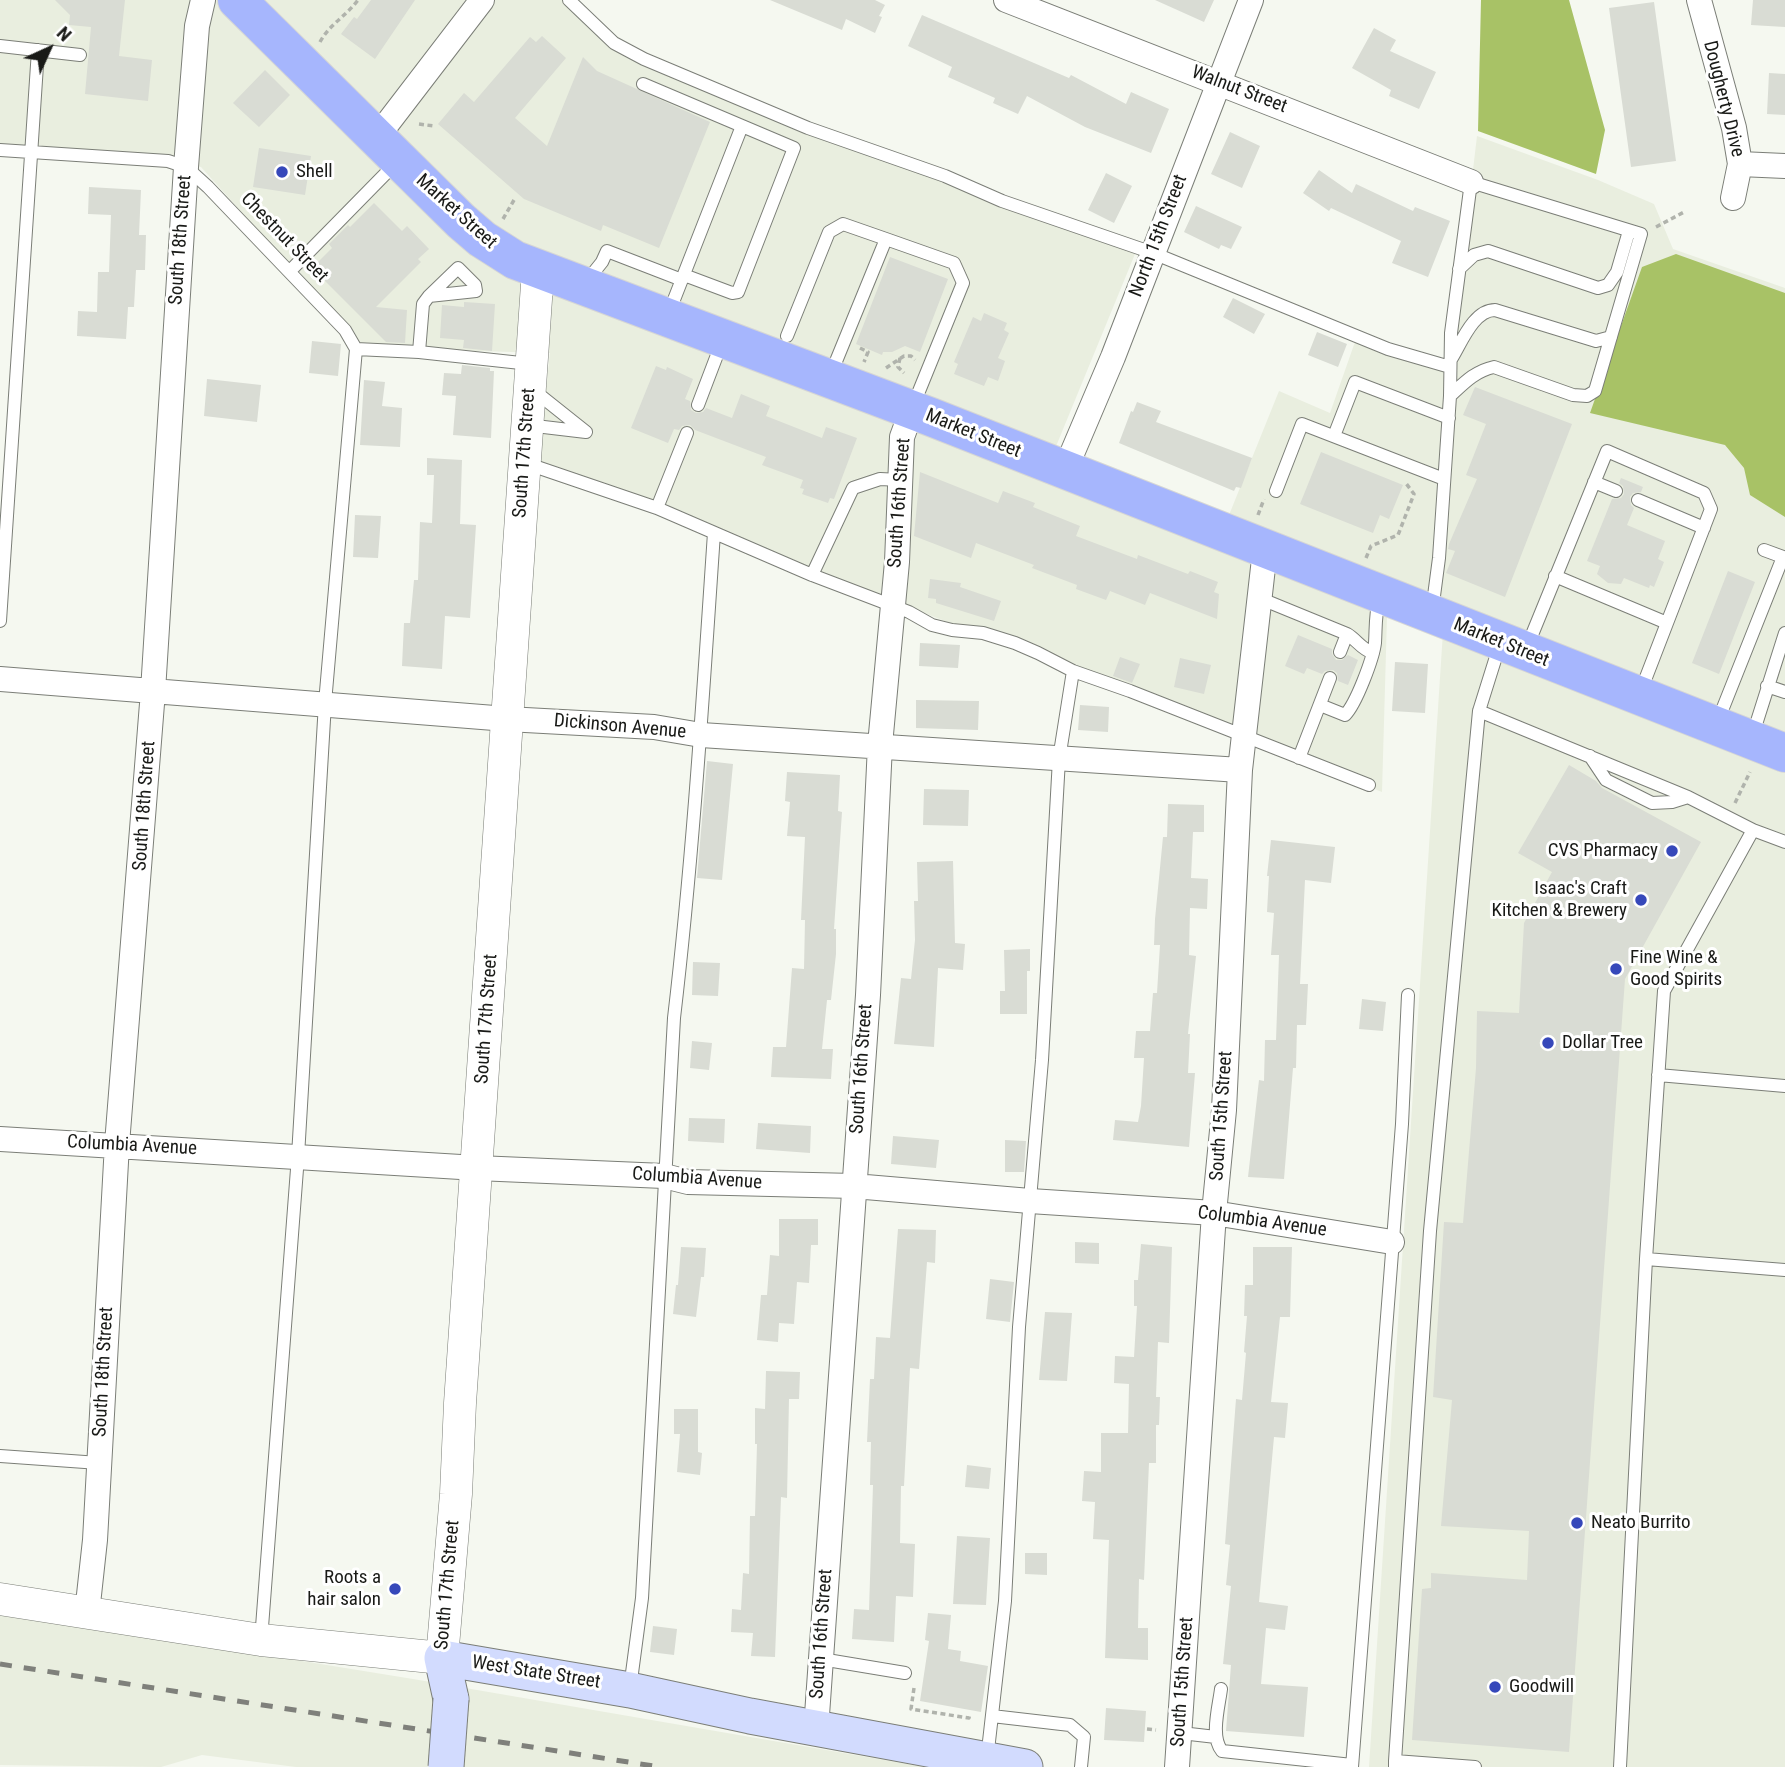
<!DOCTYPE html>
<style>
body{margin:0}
#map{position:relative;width:1785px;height:1767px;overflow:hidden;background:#f5f8f0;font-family:"Roboto Condensed",sans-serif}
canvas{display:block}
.north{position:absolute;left:14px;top:14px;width:70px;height:70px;-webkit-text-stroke:5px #fff;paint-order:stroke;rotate:45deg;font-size:19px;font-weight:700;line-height:28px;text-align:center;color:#191a17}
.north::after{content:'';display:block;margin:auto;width:24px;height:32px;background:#191a17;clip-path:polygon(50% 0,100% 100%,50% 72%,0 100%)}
</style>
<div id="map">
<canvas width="1785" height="1767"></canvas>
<div class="north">N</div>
</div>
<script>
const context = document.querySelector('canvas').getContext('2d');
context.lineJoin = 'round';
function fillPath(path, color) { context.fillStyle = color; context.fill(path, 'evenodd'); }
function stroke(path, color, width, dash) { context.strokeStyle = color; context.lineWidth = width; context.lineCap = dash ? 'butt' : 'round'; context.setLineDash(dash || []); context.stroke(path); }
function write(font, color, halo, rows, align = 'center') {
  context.font = font + ' "Roboto Condensed",sans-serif'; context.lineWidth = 6; context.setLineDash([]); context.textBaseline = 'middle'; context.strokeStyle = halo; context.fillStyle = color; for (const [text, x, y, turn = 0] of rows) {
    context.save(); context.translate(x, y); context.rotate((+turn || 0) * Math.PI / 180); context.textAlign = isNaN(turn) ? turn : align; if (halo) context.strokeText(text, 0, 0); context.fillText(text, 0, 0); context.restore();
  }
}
fillPath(new Path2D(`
 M0,0H575L616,41L809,126L1135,254L1043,478L1387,617L1382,792L538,462L550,353L363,348L201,167L167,158L0,147Z
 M1477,136L1598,180L1654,204L1673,249L1785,288V1767H1369L1445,601L1229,515L1279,391L1330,413L1356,339L1449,372Z
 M0,1612L413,1679L925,1767H296L202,1755L161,1767L0,1765Z`), '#e9eedf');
fillPath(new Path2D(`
 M1481,0H1569L1605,130L1596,174L1478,131Z
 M1676,254L1785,293V517L1750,495L1744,468L1725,445L1590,413L1642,267Z`), '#a8c266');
fillPath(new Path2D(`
 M55,0H125L119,56L152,60L148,101L85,94L91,27L69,25L70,15Z
 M371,0H415L375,59L341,34L354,17L357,19Z
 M770,0H875L885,5L879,16L882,17L875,33L846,19L842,30Z
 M1155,0H1214L1204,22Z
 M1753,0H1785V27L1751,25Z
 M1654,2L1676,161L1631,167L1609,8Z
 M922,15L1069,78L1071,75L1126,104L1131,92L1169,109L1151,153L1085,127L1027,96L1018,114L993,103L995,98L948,77L952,67L908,46Z
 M1374,28L1396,40L1390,51L1436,72L1419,109L1389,96L1391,90L1352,68Z
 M542,36L566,58L515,118L547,146L583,57L597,71L710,122L659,248L603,225L601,231L524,199L438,124L464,93L474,102L530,37L536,42Z
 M265,70L290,95L259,127L233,103Z
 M1769,73L1785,74V115L1767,114Z
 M1230,132L1260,146L1242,188L1211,174Z
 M259,148L311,156L305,195L253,187Z
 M1319,170L1352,193L1356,184L1413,211L1415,207L1450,221L1428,277L1392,263L1401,241L1331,208L1329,211L1303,193Z
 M1106,173L1132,186L1114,223L1088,210Z
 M89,187L141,190L139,235H146L145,270H136L134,307H128L126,339L77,336L78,311L97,312L98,272H109L111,215L88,214Z
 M374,203L402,231L407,226L429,249L418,259L421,262L376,307L407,310L405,343L386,342L312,268L332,248L329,244L348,225L350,227Z
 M1196,206L1242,227L1231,249L1221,245L1219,249L1184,232Z
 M890,257L948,279L920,352L905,346L892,352H883L882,355L856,344Z
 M1233,298L1265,314L1254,334L1223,317Z
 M464,302L495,304L492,351L463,348L464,340L440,338L442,305L464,307Z
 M984,313L1007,323L1004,330L1009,333L998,358L1005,361L998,381L988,377L984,386L954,374L958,364L954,362L973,317L981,321Z
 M1317,332L1347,344L1338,367L1308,355Z
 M312,341L341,344L338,376L309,373Z
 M462,365L490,368V371H494L491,438L453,435L456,396L442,395L444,373L461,374Z
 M656,366L666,370L667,367L693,379L685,399L690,401L691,410L696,413L703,412L706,408L732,418L741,394L770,406L766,416L822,438L826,427L857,438L834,499L830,498L828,503L802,494L804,489L800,488L803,480L762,465L766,457L695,430L690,425L682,426L679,430L674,429L668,443L631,428Z
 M207,379L261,385L257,422L204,416Z
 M364,380L385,382L382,406L402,408L400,447L360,445Z
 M1475,387L1572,424L1505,597L1446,573L1455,551L1448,549L1449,544L1477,479L1466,475L1486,424L1463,415Z
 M1137,402L1161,411L1156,422L1252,458L1241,488L1236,487L1234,491L1119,443L1131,411L1133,412Z
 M1321,452L1403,485L1389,519L1380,515L1373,533L1300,504Z
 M427,458L462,460L460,524L476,525L470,618L445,616L442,669L402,666L404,623H410L414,580H418L420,522L432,523L434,475H427Z
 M920,472L998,503L1003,491L1035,503L1033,507L1080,526L1076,536L1137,559L1138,555L1188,574L1190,571L1218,582L1214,592L1219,594L1217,619L1150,593L1145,605L1110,591L1106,600L1076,589L1077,585L1032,568L1034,565L976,543L971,558L914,536Z
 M1621,478L1643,487L1641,492L1633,493L1630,497L1631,505L1634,508L1627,525L1665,541L1658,559L1664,562L1654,587L1650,585L1649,588L1624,578L1621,584L1608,583L1597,574L1600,566L1587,561L1612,499L1621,498L1624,494L1623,486L1619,483Z
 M355,515L381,516L378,558L353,557Z
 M1728,571L1755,582L1719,674L1692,663Z
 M930,579L961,583L960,587L1001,601L994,621L936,603V599L928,598Z
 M1298,635L1332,649V654L1336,660H1342L1348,655L1358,660L1348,685L1338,681L1337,673L1333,670L1325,671L1322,674L1307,668L1304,674L1285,666Z
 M920,643L960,645L958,668L919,666Z
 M1120,657L1140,664L1132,683L1113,676Z
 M1180,658L1211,665L1204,694L1174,687Z
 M1395,662L1428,664L1425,713L1392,711Z
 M916,700L979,701L978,730L916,728Z
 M1080,705L1109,707L1108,732L1078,730Z
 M707,761L733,764L722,880L697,878Z
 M1569,765L1596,781L1602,788L1701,842L1625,979L1569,1752L1412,1740L1422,1589L1431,1588V1573L1527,1580L1529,1531L1441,1526L1452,1400L1433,1397L1444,1222L1463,1223L1476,1068L1477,1011L1519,1013L1524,923L1552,872L1518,853Z
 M787,772L840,775L838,811L842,812L834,929H836V954L831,1000H827L822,1049H833L831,1079L771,1077L773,1047H786L792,968L804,969L805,920H801L805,837L787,836L790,802L785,801Z
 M924,789L969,790L968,826L923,825Z
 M1168,804L1204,805V832H1193L1191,878L1208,879L1207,909L1190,908L1189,955L1196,956L1188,1034H1190L1188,1073H1195L1189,1147L1113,1140L1115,1120L1138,1122L1141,1106L1144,1058H1134L1136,1031H1150L1153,993H1157L1160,945H1154L1155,919L1163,837H1167Z
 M1271,840L1335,847L1331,883L1305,880L1300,984H1308L1306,1025H1297L1296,1068H1293L1284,1179L1248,1177L1259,1080L1264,1081L1265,1040H1276L1279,955H1271L1274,913L1267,912L1269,876H1267Z
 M953,861L955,943L965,944L963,970L938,968L934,1047L894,1044L901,978L911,979L915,940L914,901H918L917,862Z
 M1030,949V971H1027V1014H1000V991H1005L1004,950Z
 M693,962L720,963L718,996L692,995Z
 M1362,999L1386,1002L1383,1031L1359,1029Z
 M692,1041L712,1043L709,1070L690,1068Z
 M689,1118L725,1119L724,1143L688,1141Z
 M758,1123L811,1126L810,1153L756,1149Z
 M893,1136L939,1140L936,1168L891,1164Z
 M1005,1140L1026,1141L1024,1172H1005Z
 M779,1219H818V1245H811L809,1283L797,1282L794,1324L779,1323L778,1342L757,1340L761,1295H767L770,1255L779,1256Z
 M898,1229L936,1230L935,1263L927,1262L919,1369L910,1368L904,1486H901L900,1543L915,1544L913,1597L896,1596L894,1642L852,1639L854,1609L869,1610L873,1485H870L871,1442H867L870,1379H874L876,1337L890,1338Z
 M1075,1242L1099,1243V1264L1075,1263Z
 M1141,1244L1172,1247L1169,1343L1158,1342L1156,1397H1160L1159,1425H1156V1463H1149L1144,1580L1139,1579L1138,1628H1148V1660L1105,1658L1109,1540L1093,1539L1095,1502L1082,1501L1084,1471L1101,1472V1433H1128L1129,1384L1114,1383L1115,1356L1134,1357L1137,1306H1134V1280H1138Z
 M681,1247L706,1248L704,1277H701L696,1317L673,1314L676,1285H678Z
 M1253,1247H1292L1290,1317H1280L1271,1402L1288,1403L1285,1438L1274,1437L1259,1602L1288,1606L1285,1630L1266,1628L1261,1684L1308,1687L1304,1737L1226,1731L1231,1665L1223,1664L1231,1586L1226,1585L1230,1545L1225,1544L1236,1399L1242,1400L1246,1353L1244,1352L1247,1316H1244L1245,1285H1253Z
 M990,1279L1014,1282L1010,1322L986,1319Z
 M1045,1312L1072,1313L1067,1381L1039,1380Z
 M766,1371L800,1372L799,1399H789L787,1498L781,1497L775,1657L751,1656L753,1633L731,1632L732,1609L741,1610L743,1573L749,1574L750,1516H755L757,1444H755V1408L765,1409Z
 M674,1409H698V1452L702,1453L700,1475L677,1472L680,1434H674Z
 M967,1465L991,1468L989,1489L965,1487Z
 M957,1536L990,1538L986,1605L953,1604Z
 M1025,1553H1047V1575L1025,1574Z
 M928,1613L951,1615L948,1649L961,1651L960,1661L988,1666L981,1712L920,1701L929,1641L925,1640Z
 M653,1626L677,1629L674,1655L650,1652Z
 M1106,1708L1146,1711L1144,1742L1104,1740Z`), '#d9dcd4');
const service = new Path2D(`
 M569,0L614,43L644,59L808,128L945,176L1002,201L1153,253L1388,349L1450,367
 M0,46L80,55
 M643,84L794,148L738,292L732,293L684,275
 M0,150L168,161L186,167L208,187L345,330L356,349
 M1459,269L1474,255L1488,251L1598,288L1608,285L1617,272L1629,231
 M290,271L397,162
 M586,282L602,262L607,251L682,280
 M668,315L742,126
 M787,336L829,232L843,224L886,239
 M356,349L419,352L530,364
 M419,352L423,304L429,296L458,268L475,285L476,291L429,296
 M1450,361C1461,344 1473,310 1495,310L1596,341L1611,337
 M830,376L886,239L954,263L963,283L913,406
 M532,389L586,432
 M698,405L722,342
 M527,425L586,432
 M1334,436L1355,382L1449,418
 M525,463L657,508L812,575L909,612L932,625L952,630L983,633L1015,643L1038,653L1073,671L1130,691L1369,785
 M1594,482L1616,491
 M1276,491L1302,424L1444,479
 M1638,500L1704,528
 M657,508L687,433
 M812,575L853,488L880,479L900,480
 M1555,576L1667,623
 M1259,598L1347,634C1357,640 1361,649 1373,653
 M1432,611L1439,558L1450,396L1451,333L1471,182L1641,234L1595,391L1587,396L1573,395L1494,367C1475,371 1464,383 1450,396
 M0,621L38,50
 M1500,644L1479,711L1688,797L1753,830L1664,991L1646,1259L1620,1767
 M1527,647L1607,451L1704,493L1711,509L1640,693
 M1340,652L1347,634
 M1767,686L1785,692
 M1320,705L1345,715C1356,704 1373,659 1375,643C1376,626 1375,617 1379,599
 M1717,723L1783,557L1764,550
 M1752,737L1785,633
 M1590,756L1606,780L1652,803L1672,802L1688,797
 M1299,758L1330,678
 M1753,830L1785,842
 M1658,1075L1785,1086
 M1646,1259L1785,1270
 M0,1456L99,1463
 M261,1640L298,1156L325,703L356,349
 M821,1659L905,1673
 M630,1688L642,1598L674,1018C693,857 703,695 714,533
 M1221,1689C1219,1706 1210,1737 1222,1751L1352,1765
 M992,1716L1070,1725L1084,1737L1081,1767
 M1181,1733L1216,1737
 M987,1759L1005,1601L1019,1327L1042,1060L1059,759L1073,671
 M1395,1761L1430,1231L1479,711
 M1352,1767L1402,1124L1408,995
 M1395,1767V1761L1475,1767`);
const minor = new Path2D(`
 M1006,0L1471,182
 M1699,0L1734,128L1740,164L1733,198
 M377,137L482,0
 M1740,164L1785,166
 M1065,470L1113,357L1251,0
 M0,679L507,719L654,727L701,735L1240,770
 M0,1139L477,1168L664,1176L688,1182L854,1186L1030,1201L1214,1213L1392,1242
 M87,1613L95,1540L117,1144L153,691L186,167L197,26L203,0
 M816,1729L868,995L880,745L897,562L902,437L912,410
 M1177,1767L1214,1213L1224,1110L1240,770L1265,550`);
const tertiary = new Path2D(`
 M0,1599L261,1640L442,1658L456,1494L460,1403L538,270`);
const secondary = new Path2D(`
 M451,1699L442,1658L630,1690L750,1716L1025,1767`);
const primary = new Path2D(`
 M237,0L461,221L482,239L515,260L931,417L1785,753`);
stroke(service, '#7b7e77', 14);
stroke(minor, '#7b7e77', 26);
stroke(tertiary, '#7b7e77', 33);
stroke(secondary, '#7b7e77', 37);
stroke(primary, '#d6d6d5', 40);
stroke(new Path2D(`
 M320,42C329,25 346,16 358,0
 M419,124L434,126
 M503,219L514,200
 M1656,227L1686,211
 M860,348L868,352L864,362
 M900,358L898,367L904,373
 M886,368L904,356H911L915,360
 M1258,515L1264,499
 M1366,558L1371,546L1398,535L1414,494L1405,482
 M1735,803L1750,772
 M914,1688L911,1709L969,1718L970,1713
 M1147,1729L1156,1730`), '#b0b3ac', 3.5, [5, 3.5]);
stroke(service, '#fff', 12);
stroke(minor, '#fff', 24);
stroke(tertiary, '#fff', 32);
stroke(secondary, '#d2dbfe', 35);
stroke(primary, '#a6b6fd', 38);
stroke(new Path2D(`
 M0,1664L660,1767`), '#7f807b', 5, [12, 12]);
const secondaryBridge = new Path2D(`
 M446,1767L451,1699`);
stroke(secondaryBridge, '#7b7e77', 37, []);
stroke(secondaryBridge, '#d2dbfe', 35);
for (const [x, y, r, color] of [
 [282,172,7,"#3648ba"],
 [1672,851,7,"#3648ba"],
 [1641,900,7,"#3648ba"],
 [1616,969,7,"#3648ba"],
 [1548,1043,7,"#3648ba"],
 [1577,1523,7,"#3648ba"],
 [395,1589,7,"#3648ba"],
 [1495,1687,7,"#3648ba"]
]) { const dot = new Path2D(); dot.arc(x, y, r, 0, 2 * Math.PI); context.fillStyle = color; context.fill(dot); stroke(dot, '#fff', 2.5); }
write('19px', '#191a17', '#fff', [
 ["Walnut Street",1239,90,21],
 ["Dougherty Drive",1723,99,76],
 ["Market Street",456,212,42],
 ["North 15th Street",1159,236,-69],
 ["Chestnut Street",284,238,46],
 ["South 18th Street",181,240,-86],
 ["Market Street",973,434,22],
 ["South 17th Street",525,453,-86],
 ["South 16th Street",900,503,-86],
 ["Market Street",1501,643,22],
 ["Dickinson Avenue",620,727,5],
 ["South 18th Street",145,806,-86],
 ["South 17th Street",487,1019,-86],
 ["South 16th Street",862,1069,-86],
 ["South 15th Street",1222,1116,-86],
 ["Columbia Avenue",132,1146,3],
 ["Columbia Avenue",697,1179,4],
 ["Columbia Avenue",1262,1222,8],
 ["South 18th Street",104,1372,-87],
 ["South 17th Street",448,1585,-85],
 ["South 16th Street",822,1634,-86],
 ["West State Street",536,1673,9],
 ["South 15th Street",1183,1682,-86]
]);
write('19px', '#191a17', '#fff', [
 ["Shell",296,172],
 ["CVS Pharmacy",1658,851,"right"],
 ["Isaac's Craft",1627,889,"right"],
 ["Kitchen & Brewery",1627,911,"right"],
 ["Fine Wine &",1630,958],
 ["Good Spirits",1630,980],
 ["Dollar Tree",1562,1043],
 ["Neato Burrito",1591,1523],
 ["Roots a",381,1578,"right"],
 ["hair salon",381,1600,"right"],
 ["Goodwill",1509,1687]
], 'left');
</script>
